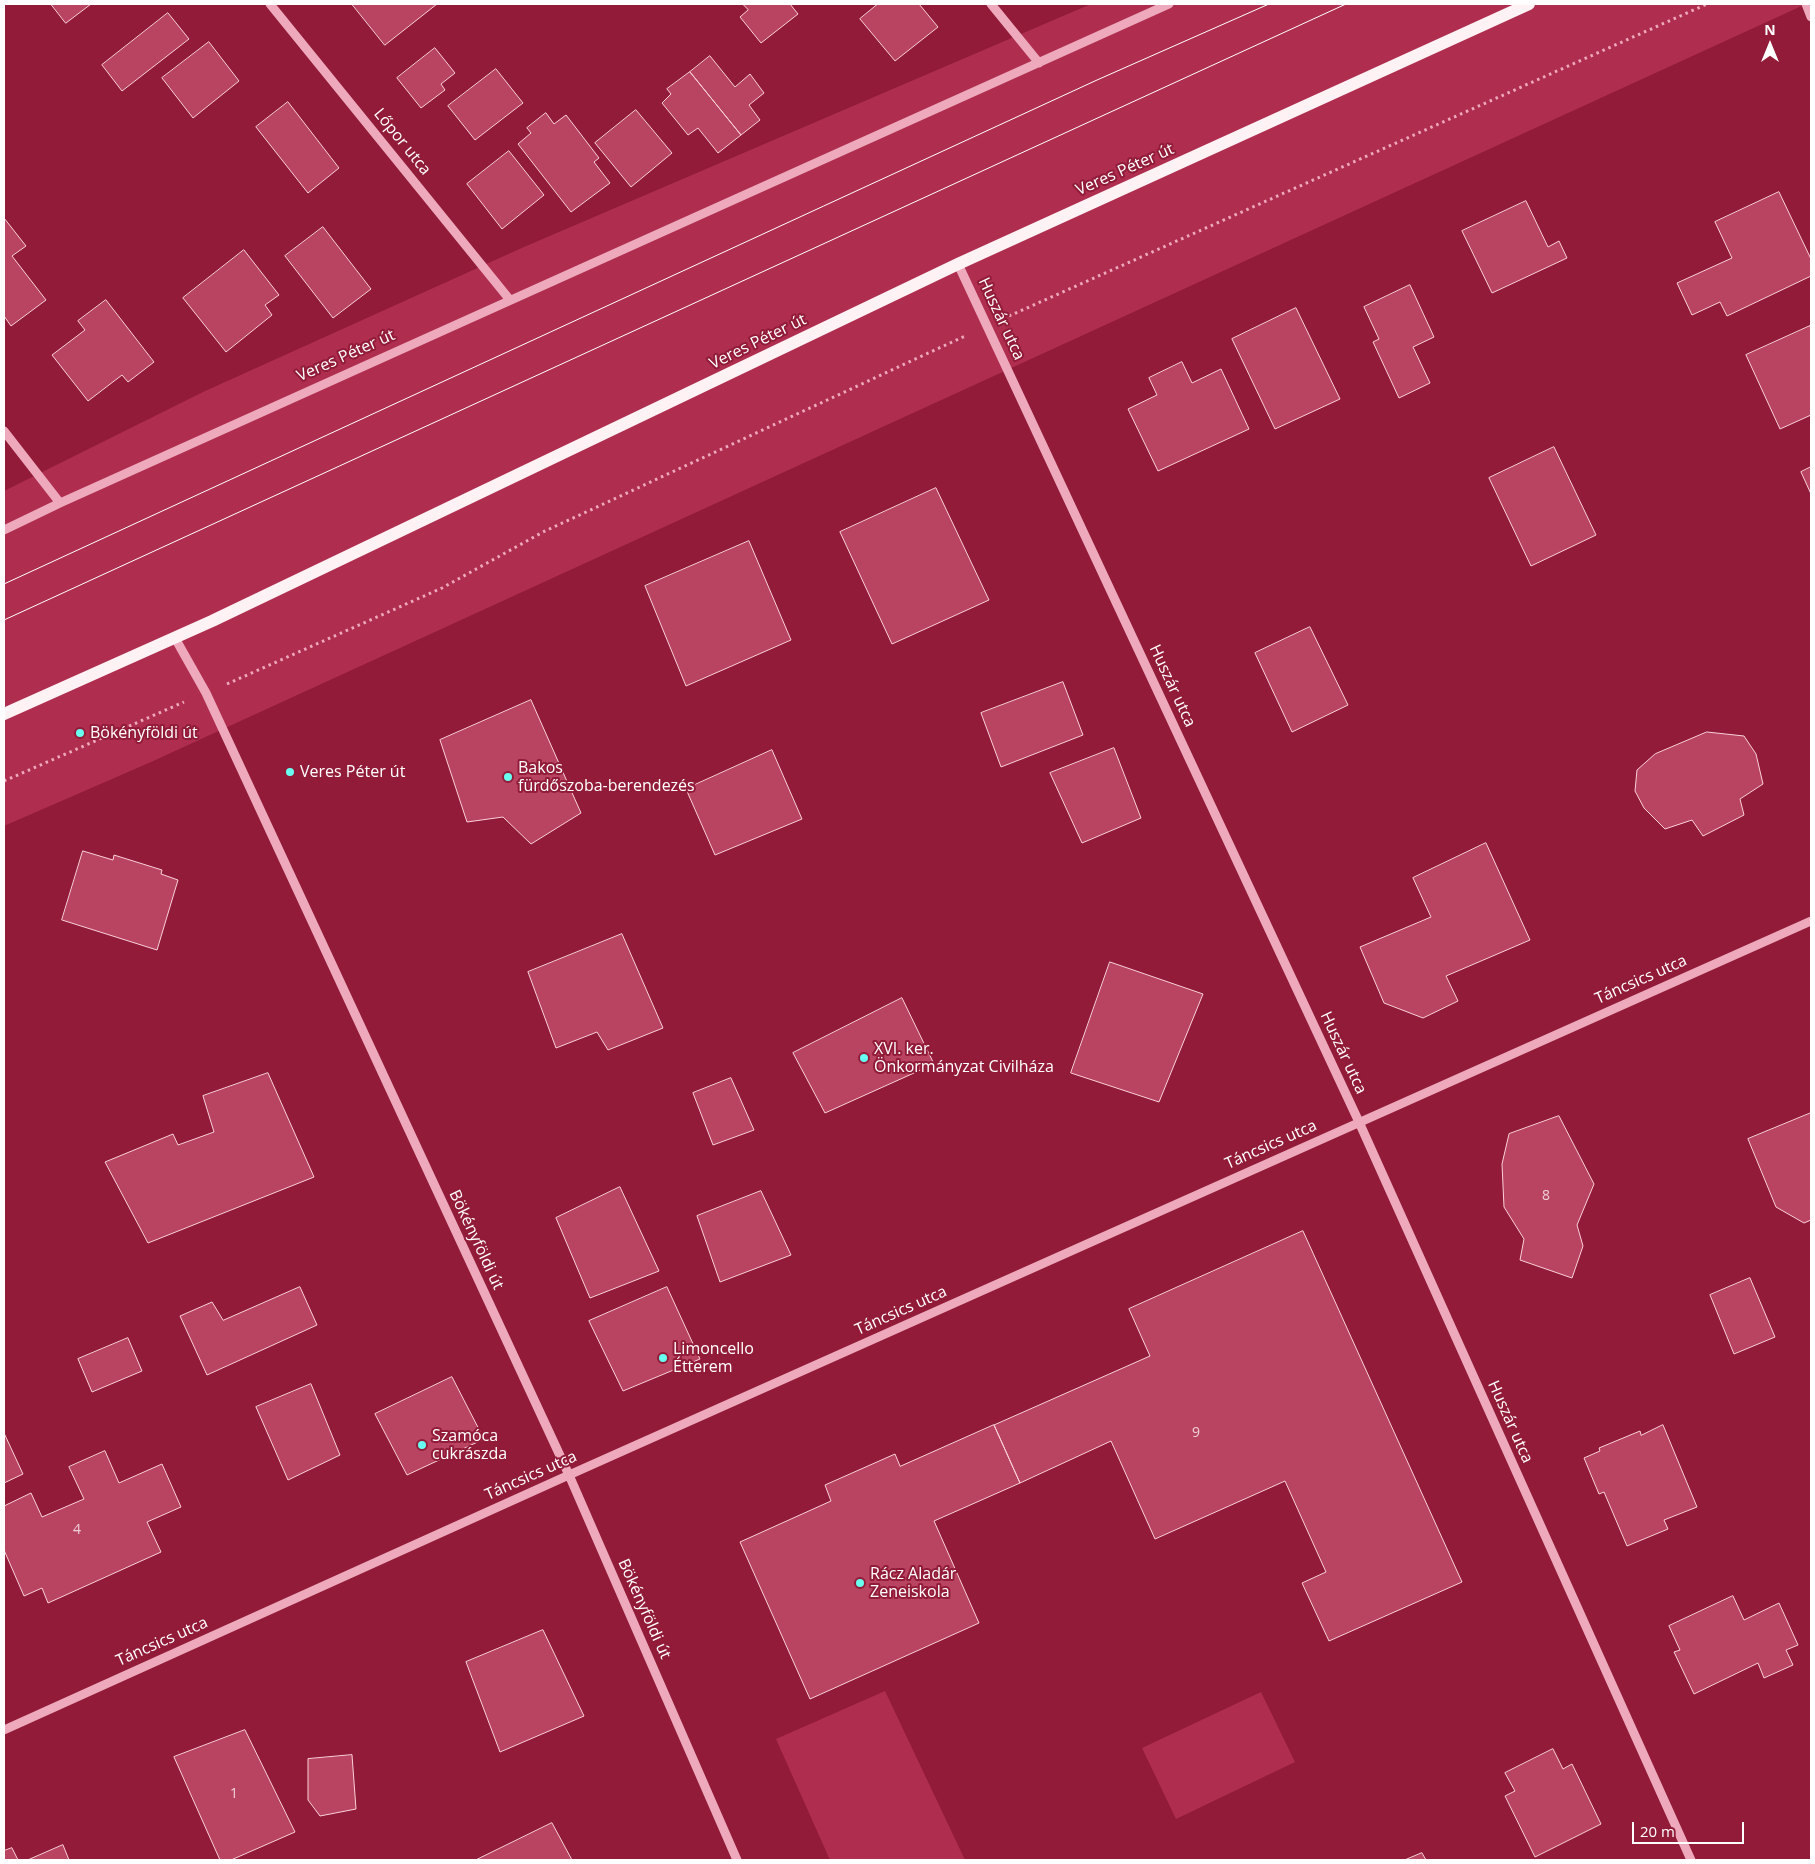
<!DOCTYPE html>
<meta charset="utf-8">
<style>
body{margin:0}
#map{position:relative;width:1815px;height:1864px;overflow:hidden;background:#911b38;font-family:"Open Sans",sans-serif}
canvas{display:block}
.frame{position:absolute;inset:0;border:5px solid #fff;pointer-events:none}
.north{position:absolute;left:1745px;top:20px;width:50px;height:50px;-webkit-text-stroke:4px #911b38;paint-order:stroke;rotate:0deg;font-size:14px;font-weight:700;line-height:20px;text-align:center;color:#fff}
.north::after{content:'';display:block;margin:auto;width:18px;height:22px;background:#fff;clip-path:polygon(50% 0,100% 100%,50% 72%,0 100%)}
.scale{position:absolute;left:1632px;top:1822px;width:112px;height:22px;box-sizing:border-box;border:2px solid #fff;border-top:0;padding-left:6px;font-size:15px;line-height:18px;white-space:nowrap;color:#fff;-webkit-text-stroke:4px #911b38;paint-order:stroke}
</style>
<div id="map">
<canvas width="1815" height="1864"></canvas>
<div class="frame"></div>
<div class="north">N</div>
<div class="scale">20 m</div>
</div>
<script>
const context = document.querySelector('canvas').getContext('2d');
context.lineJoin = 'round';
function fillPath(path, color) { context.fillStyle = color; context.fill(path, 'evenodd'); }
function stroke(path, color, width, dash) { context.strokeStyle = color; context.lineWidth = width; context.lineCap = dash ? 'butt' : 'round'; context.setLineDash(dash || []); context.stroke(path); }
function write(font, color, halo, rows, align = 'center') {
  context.font = font + ' "Open Sans",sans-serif'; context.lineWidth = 4; context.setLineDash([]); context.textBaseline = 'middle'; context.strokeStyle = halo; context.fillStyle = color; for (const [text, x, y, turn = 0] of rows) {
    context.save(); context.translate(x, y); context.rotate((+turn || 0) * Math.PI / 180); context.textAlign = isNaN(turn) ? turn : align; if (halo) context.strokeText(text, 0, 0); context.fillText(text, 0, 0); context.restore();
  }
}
fillPath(new Path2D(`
 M1091,4H1806L151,762L4,826V491L203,392L524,247Z
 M885,1691L965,1860H830L776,1739Z
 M1261,1692L1295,1762L1176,1819L1142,1748Z`), '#af2e50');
const building = new Path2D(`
 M51,4H91L66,23Z
 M352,4H437L385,45Z
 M743,4H790L798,14L761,43L740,17L748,10Z
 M878,4H919L938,27L895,61L860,19Z
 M168,13L189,39L122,91L102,65Z
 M209,42L239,81L193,118L162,78Z
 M435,48L455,73L441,84L445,90L421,108L397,78Z
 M710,56L735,87L750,74L764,93L749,105L760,120L741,135L690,72Z
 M496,69L523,103L475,140L448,106Z
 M690,72L741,135L718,153L698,128L688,135L662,103L671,94L667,89Z
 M288,102L339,168L308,193L256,127Z
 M636,110L672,153L631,187L595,143Z
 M546,113L554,124L566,115L599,158L594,162L610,183L571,212L518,144L531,133L527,128Z
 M509,151L544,195L502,229L467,184Z
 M1779,192L1811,259V276L1727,316L1720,302L1692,315L1677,283L1732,258L1715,222Z
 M1526,201L1548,247L1559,241L1567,258L1492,293L1462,231Z
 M4,218L26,246L12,256L46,300L11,326L4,316Z
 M323,227L371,289L333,318L285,256Z
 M244,250L279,295L265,305L272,315L226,352L183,298Z
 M1410,285L1434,337L1413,347L1430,383L1399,398L1373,342L1379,339L1364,307Z
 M106,300L154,362L128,382L122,375L88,401L52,355L85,330L78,321Z
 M1296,308L1340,399L1275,429L1232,339Z
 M1810,326L1811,330V415L1780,429L1746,355Z
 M1182,362L1192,383L1221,369L1249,429L1158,471L1128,409L1157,395L1149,378Z
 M1554,447L1596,535L1531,566L1489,478Z
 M1811,467V494L1801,472Z
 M936,488L989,600L892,644L840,532Z
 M749,541L791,640L686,686L645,586Z
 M1310,627L1348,705L1292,732L1255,653Z
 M1063,682L1083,735L1001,767L981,713Z
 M531,700L581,813L531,844L503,817L467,822L440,740Z
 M1707,732L1744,736L1756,754L1763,784L1740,799L1744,815L1703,836L1692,820L1665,829L1644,808L1635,791L1637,770L1655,754Z
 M1114,748L1141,818L1082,843L1050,773Z
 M772,750L802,819L715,855L686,789Z
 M1486,843L1530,940L1446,976L1458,1001L1423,1018L1384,1003L1360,947L1431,917L1413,878Z
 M83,851L113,860L114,855L162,870L161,874L178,880L157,950L62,920Z
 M622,934L663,1028L608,1050L597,1032L556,1048L528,972Z
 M1110,962L1203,994L1159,1102L1071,1073Z
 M902,998L934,1064L825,1113L793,1053Z
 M268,1073L314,1177L148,1243L105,1162L173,1134L178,1145L214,1132L203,1096Z
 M731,1078L754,1130L713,1145L693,1093Z
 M1811,1113V1220L1804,1223L1776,1207L1748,1139Z
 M1559,1116L1594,1184L1577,1225L1583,1246L1572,1278L1520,1260L1524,1239L1504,1207L1502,1164L1509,1134Z
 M620,1187L659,1271L590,1298L556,1218Z
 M761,1191L791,1255L720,1282L697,1216Z
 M1303,1231L1462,1582L1329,1641L1302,1583L1326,1572L1285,1481L1155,1539L1111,1441L1020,1483L994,1425L1150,1356L1129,1309Z
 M1750,1278L1775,1337L1734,1354L1710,1295Z
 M300,1287L317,1325L207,1375L180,1316L212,1302L223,1320Z
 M667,1287L700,1359L623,1391L589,1321Z
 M128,1338L142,1371L92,1392L78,1359Z
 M452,1377L484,1439L407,1475L375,1414Z
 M311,1384L340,1455L288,1480L256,1407Z
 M994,1425L1020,1483L934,1521L979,1623L810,1699L740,1542L831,1501L825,1485L895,1454L900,1466Z
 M1663,1425L1697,1507L1664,1520L1668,1529L1627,1546L1604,1492L1599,1494L1584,1458L1600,1451L1599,1448L1640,1431L1641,1435Z
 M4,1433L23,1474L4,1483Z
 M105,1451L119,1483L162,1464L181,1507L147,1522L161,1552L48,1603L42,1588L24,1596L4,1550V1506L31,1493L42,1517L84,1499L69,1467Z
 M1733,1596L1744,1620L1779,1603L1798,1645L1786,1650L1793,1665L1764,1678L1758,1663L1694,1694L1674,1652L1680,1650L1669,1626Z
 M543,1630L584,1716L500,1752L466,1662Z
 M245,1730L295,1832L231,1860H220L174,1757Z
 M1553,1749L1563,1769L1572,1764L1601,1824L1535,1857L1505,1796L1515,1791L1505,1773Z
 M352,1755L356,1809L320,1816L308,1800V1759Z
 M552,1823L572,1860H476Z
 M63,1845L69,1860H28Z
 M12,1848L18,1860H4V1851Z
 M1422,1853L1426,1860H1405Z`);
fillPath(building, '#b94461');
stroke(building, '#fad1db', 1);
stroke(new Path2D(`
 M1009,316L1707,4
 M227,684L442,588L543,532L965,336
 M4,781L184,702`), '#eeaabc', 3, [2.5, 4]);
stroke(new Path2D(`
 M270,4L510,300
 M991,4L1039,63
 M1806,4L1811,17
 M958,264L1359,1122L1691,1860
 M4,431L60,503
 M4,530L60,503L1169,4
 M175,638L206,693L569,1475L737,1860
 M4,1730L569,1475L1811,921`), '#eeaabc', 9);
stroke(new Path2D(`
 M4,714L212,621L958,264L1529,4`), '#fff2f4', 12);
stroke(new Path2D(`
 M4,584L1097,80L1269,4
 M4,620L1346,4`), '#fff', 1);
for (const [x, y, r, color] of [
 [80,733,5,"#68fff0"],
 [290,772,5,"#68fff0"],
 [508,777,5,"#68fff0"],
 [864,1058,5,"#68fff0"],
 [663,1358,5,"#68fff0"],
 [422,1445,5,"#68fff0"],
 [860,1583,5,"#68fff0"]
]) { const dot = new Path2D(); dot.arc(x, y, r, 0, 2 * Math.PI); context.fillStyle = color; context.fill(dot); stroke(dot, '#911b38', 2); }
write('14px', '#eed0d8', null, [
 ["8",1546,1196],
 ["9",1196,1433],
 ["4",77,1530],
 ["1",234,1794]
]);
write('16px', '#fff', '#911b38', [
 ["Lőpor utca",402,142,51],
 ["Veres Péter út",1125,170,-24],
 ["Huszár utca",1001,319,65],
 ["Veres Péter út",758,342,-26],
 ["Veres Péter út",346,356,-24],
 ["Huszár utca",1172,686,65],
 ["Táncsics utca",1641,980,-24],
 ["Huszár utca",1343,1053,65],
 ["Táncsics utca",1271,1145,-24],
 ["Bökényföldi út",476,1240,65],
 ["Táncsics utca",901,1311,-24],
 ["Huszár utca",1510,1422,66],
 ["Táncsics utca",531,1476,-24],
 ["Bökényföldi út",644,1609,66],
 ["Táncsics utca",162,1642,-24]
]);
write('16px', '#fff', '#911b38', [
 ["Bökényföldi út",90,733],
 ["Bakos",518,768],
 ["fürdőszoba-berendezés",518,786],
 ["Veres Péter út",300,772],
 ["XVI. ker.",874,1049],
 ["Önkormányzat Civilháza",874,1067],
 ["Limoncello",673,1349],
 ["Étterem",673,1367],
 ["Szamóca",432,1436],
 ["cukrászda",432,1454],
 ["Rácz Aladár",870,1574],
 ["Zeneiskola",870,1592]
], 'left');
</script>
